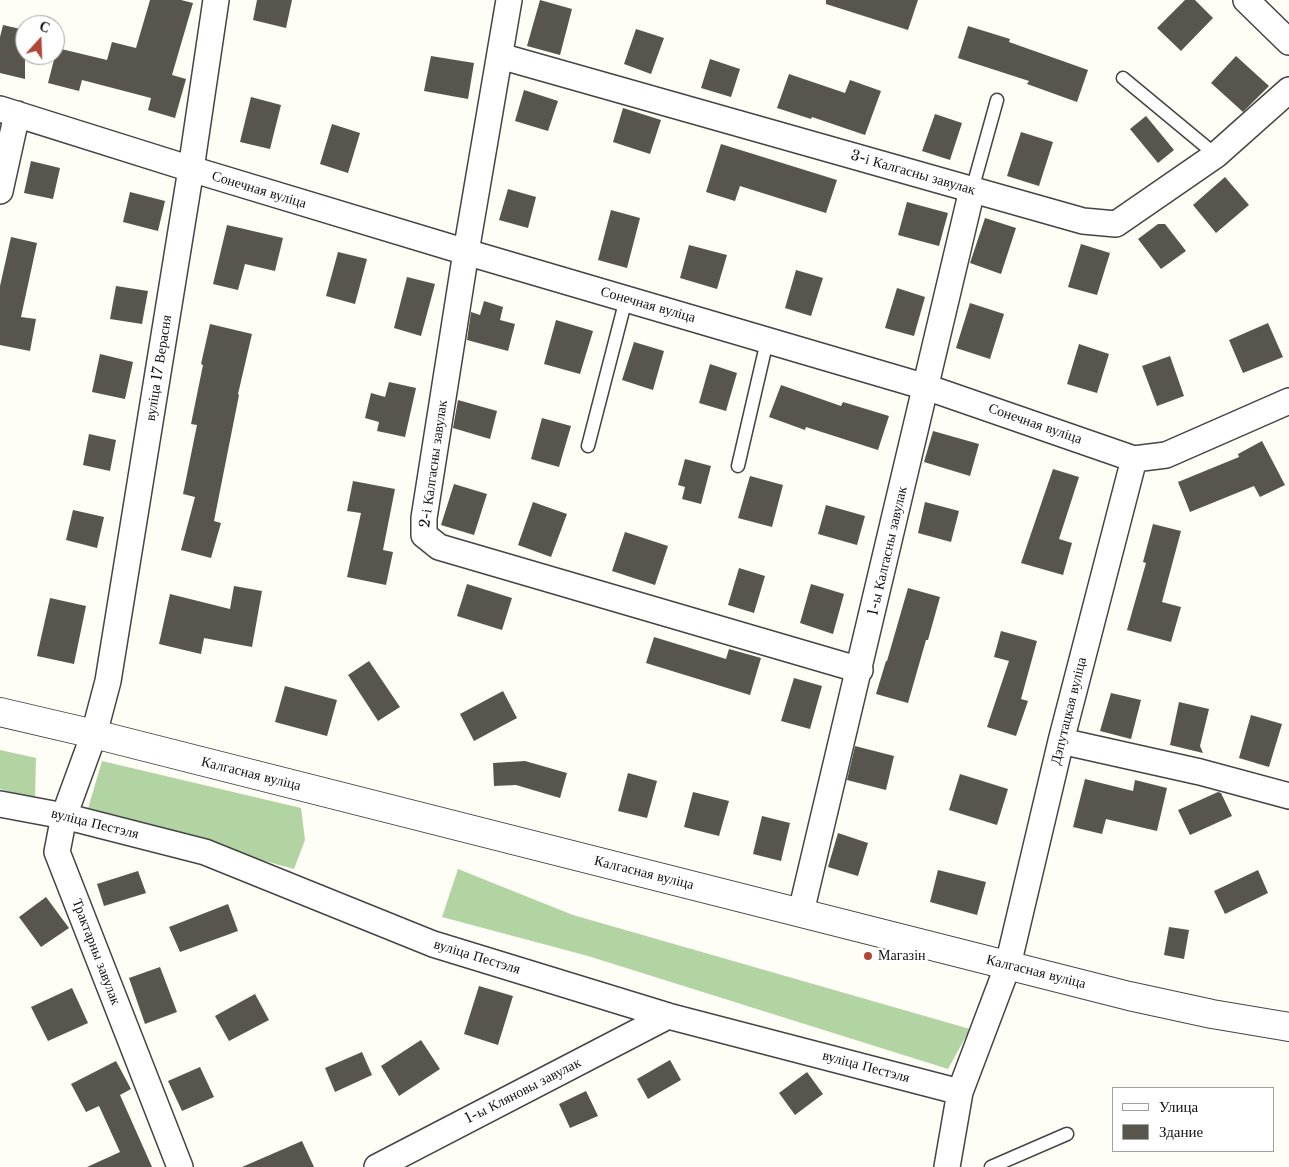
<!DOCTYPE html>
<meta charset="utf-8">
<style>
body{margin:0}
#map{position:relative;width:1289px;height:1167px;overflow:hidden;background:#fefdf6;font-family:"Libre Baskerville",serif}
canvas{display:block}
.legend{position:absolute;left:1112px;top:1087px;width:162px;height:65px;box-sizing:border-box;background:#fff;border:1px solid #a0a0a0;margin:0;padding:6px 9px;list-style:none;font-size:15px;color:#111}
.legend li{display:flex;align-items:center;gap:10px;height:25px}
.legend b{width:25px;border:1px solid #a0a0a0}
.north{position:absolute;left:15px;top:15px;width:50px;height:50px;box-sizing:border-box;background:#fff;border:1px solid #a0a0a0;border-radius:50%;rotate:20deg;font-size:14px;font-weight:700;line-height:20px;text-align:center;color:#111}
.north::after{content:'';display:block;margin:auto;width:18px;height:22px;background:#b14538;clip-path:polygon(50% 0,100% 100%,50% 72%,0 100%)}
</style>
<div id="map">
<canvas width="1289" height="1167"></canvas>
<ul class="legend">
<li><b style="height:6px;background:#fff"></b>Улица</li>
<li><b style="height:14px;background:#58544e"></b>Здание</li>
</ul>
<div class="north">С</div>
</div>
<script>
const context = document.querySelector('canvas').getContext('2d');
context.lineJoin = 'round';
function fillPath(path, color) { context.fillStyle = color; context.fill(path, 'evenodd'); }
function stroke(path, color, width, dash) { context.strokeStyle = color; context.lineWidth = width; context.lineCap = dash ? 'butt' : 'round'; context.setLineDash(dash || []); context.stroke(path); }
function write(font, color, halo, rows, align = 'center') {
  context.font = font + ' "Libre Baskerville",serif'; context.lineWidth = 5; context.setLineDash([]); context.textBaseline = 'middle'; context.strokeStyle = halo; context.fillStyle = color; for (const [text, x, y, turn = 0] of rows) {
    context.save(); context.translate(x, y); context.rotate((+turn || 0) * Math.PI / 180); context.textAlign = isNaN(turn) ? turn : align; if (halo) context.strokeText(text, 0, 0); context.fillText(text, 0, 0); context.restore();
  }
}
fillPath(new Path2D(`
 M0,750L36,758L35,799L0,789Z
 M102,761L301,808L305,840L294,869L87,812Z
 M458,869L573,915L970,1029L948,1069L588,956L442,917Z`), '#b2d4a3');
fillPath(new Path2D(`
 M150,0H181L193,3L172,75L186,79L175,118L148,110L151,98L82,80L79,91L48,83L57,48L107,60L112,42L136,48Z
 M257,0H292L286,28L253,20Z
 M540,0L572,9L560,55L527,46Z
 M826,0H918L908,30L826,4Z
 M1185,0H1195L1213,18L1181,51L1157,28Z
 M3,25L25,30V79L0,73V37Z
 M968,26L1010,39L1009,42L1088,70L1077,102L1027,84L1029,81L958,58Z
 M636,29L664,38L651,74L624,64Z
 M431,56L474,63L468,99L424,91Z
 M1236,56L1269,86L1243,112L1211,83Z
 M710,59L740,69L731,97L701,88Z
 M789,74L845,93L850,80L881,91L865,135L812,117L811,119L777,108Z
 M524,90L558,101L548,131L515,121Z
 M251,97L281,105L270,149L240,142Z
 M623,108L661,120L650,154L613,142Z
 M935,114L962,123L950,160L922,151Z
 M1146,116L1174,150L1158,163L1130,129Z
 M332,124L360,133L348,173L320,164Z
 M1021,132L1053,142L1039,186L1007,176Z
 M721,144L837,180L826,213L740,186L735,201L706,192Z
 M31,161L60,168L53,199L24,193Z
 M1225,177L1249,205L1216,233L1193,205Z
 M508,189L536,197L528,228L499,220Z
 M130,192L165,201L158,231L123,222Z
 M907,202L948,213L939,246L898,235Z
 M611,210L640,218L627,268L598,260Z
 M985,218L1016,228L1001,274L970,263Z
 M1158,224H1165L1186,251L1161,269L1138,239Z
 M227,225L283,238L275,271L245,264L238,290L213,284Z
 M11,237L37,243L21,317L36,319L30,351L0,345V286Z
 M1081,244L1110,253L1097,295L1068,287Z
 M689,245L727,255L717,289L680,278Z
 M338,252L367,259L355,304L326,296Z
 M796,270L823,278L811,316L785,308Z
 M407,277L435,284L421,336L394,328Z
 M116,286L148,291L142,324L110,319Z
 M897,288L925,297L914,336L885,328Z
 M484,301L503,307L500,320L515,324L508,351L467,340L471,312L480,315Z
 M970,303L1004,314L990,359L956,348Z
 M556,320L593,331L580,374L544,364Z
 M1268,323L1283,357L1243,373L1229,340Z
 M210,324L252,334L238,394L239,395L214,521L221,523L211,558L181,550L195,497L183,494L197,425L191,424L203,365L201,364Z
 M634,342L664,351L653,390L622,380Z
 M1079,344L1109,354L1097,393L1067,384Z
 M100,354L133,362L125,399L92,392Z
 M1170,356L1184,396L1157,406L1142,366Z
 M710,364L737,373L726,411L699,403Z
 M389,382L416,388L405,437L377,431L379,422L365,418L371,393L385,397Z
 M781,385L841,406L843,402L889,416L878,450L806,427L805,430L769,417Z
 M458,400L497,411L490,439L453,428Z
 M542,418L571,426L559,467L531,459Z
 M933,431L979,444L970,476L924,462Z
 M89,434L116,440L110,471L83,465Z
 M1262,441L1285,485L1260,497L1254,486L1190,512L1178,482L1239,457L1238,454Z
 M685,459L711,466L701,504L682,499L685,487L678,485Z
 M1053,469L1079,477L1059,539L1072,543L1063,575L1021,563Z
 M750,476L783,485L772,527L738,518Z
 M353,481L395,489L383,550L393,552L386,585L347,577L361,513L347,511Z
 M454,484L487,494L474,535L441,525Z
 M533,502L567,514L551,557L518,545Z
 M925,502L959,511L951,542L918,533Z
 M826,505L865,516L857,545L818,534Z
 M73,510L104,517L97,548L66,540Z
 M1153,524L1181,531L1162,602L1181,607L1171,642L1127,630L1146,563L1143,562Z
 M625,532L668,546L655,585L612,571Z
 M739,568L765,576L754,613L728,605Z
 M467,584L512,598L502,630L457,616Z
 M811,584L844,594L833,634L800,623Z
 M234,586L262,591L252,647L204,638L201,654L159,644L170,594L230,609Z
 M908,588L940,597L928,640H926L908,703L876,694L886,661H887Z
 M50,598L86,606L74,664L37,656Z
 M1001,631L1037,641L1021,699L1028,701L1016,736L987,727L1009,661L994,657Z
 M654,637L726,659L729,649L761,658L750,695L646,663Z
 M369,661L400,707L378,721L348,675Z
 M794,678L822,686L810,729L781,721Z
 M285,686L337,700L327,736L275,722Z
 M503,691L517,718L474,741L460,714Z
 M1111,693L1141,700L1131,739L1100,731Z
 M1179,702L1209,709L1200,746L1203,753L1170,745Z
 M1251,715L1282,724L1269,767L1239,758Z
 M855,746L894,756L886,790L847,780Z
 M525,761L567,773L560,798L516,785L494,786L493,763Z
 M628,773L657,781L647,818L618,811Z
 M960,774L1008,789L997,825L949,810Z
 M1085,779L1133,791L1135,780L1167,788L1157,831L1106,819L1102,834L1073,827Z
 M693,792L729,801L719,836L684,827Z
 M1218,792L1221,793L1232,816L1190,835L1178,810Z
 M762,816L790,823L781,861L753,854Z
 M838,833L868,843L858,876L828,867Z
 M938,870L986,882L977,915L930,902Z
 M1258,870L1268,893L1225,914L1214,891Z
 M138,871L146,893L104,906L97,884Z
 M46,897L69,928L41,947L19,917Z
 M228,904L238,931L180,952L169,927Z
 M1169,927L1189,930L1184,959L1164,955Z
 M160,967L177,1012L145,1024L129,978Z
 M479,986L513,996L498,1045L464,1034Z
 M72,988L88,1023L48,1041L31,1007Z
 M255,994L269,1020L229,1041L215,1016Z
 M421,1040L440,1069L399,1096L381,1066Z
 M362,1052L372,1075L335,1092L325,1068Z
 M670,1060L681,1080L648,1099L637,1079Z
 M116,1061L131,1089L120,1095L152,1167H87L120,1152L99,1106L86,1112L71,1084Z
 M200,1067L214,1097L182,1111L168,1081Z
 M807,1072L823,1094L795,1115L779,1093Z
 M586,1091L598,1116L570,1128L559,1104Z
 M302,1141L314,1167H242Z`), '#58544e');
const service = new Path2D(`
 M1123,78L1216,155
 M972,190L997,100
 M588,446L626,299
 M738,466L767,341
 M991,1167L1067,1134`);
const minor = new Path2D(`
 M509,0L466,252L424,518V535L439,547L860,670
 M1246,0L1289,42
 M500,56L1083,221L1116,224L1216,155L1289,90
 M0,109L191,169L466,252L926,387L1134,459L1166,455L1289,401
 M0,191L17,114
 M1061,741L1200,772L1289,796
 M0,804L64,816L205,852L433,944L668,1016L960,1092
 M801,912L972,190
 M180,1167L57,852L64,816L94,734L108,681L191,169L216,0
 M377,1167L668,1016
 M947,1167L960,1092L1008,965L1061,741L1134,459`);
const tertiary = new Path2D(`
 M0,712L94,734L1129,996L1212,1014L1289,1027`);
stroke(service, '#444', 15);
stroke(minor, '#444', 28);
stroke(tertiary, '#444', 30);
stroke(service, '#fff', 12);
stroke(minor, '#fff', 25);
stroke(tertiary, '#fff', 28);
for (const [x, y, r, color] of [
 [868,956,5,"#b14538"]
]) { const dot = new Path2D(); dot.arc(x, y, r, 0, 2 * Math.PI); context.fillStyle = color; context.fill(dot); stroke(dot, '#fff', 2); }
write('14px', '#111', '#fff', [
 ["3-і Калгасны завулак",913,173,16],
 ["Сонечная вуліца",259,190,17],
 ["Сонечная вуліца",648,305,16],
 ["вуліца 17 Верасня",159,368,-81],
 ["Сонечная вуліца",1035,424,19],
 ["2-і Калгасны завулак",434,464,-82],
 ["1-ы Калгасны завулак",888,551,-77],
 ["Дэпутацкая вуліца",1069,711,-76],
 ["Калгасная вуліца",251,774,14],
 ["вуліца Пестэля",95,824,14],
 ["Калгасная вуліца",644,873,14],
 ["Трактарны завулак",96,952,69],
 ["вуліца Пестэля",477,957,17],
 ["Калгасная вуліца",1036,972,14],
 ["вуліца Пестэля",866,1067,15],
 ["1-ы Кляновы завулак",523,1091,-27]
]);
write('14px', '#111', '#fff', [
 ["Магазін",878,956]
], 'left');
</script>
